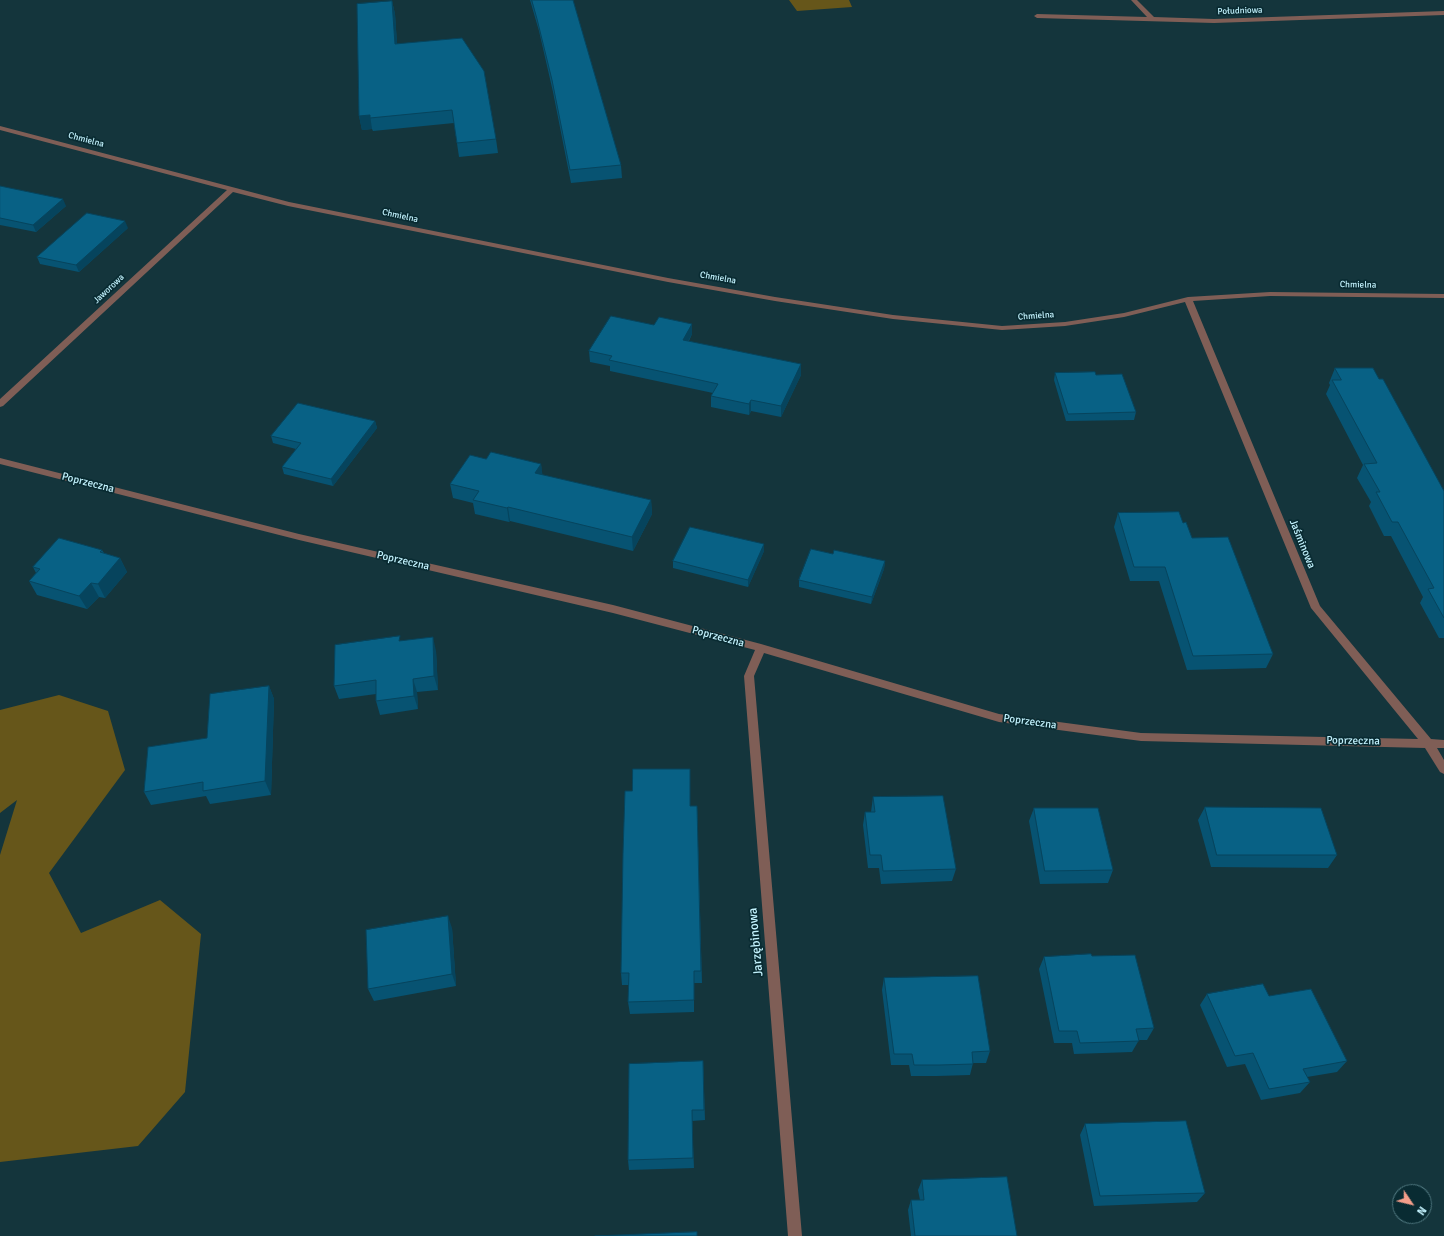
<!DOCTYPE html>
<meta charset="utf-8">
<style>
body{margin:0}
#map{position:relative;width:1444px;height:1236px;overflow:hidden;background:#14353c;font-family:Signika,sans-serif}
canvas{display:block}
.north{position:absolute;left:1392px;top:1184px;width:40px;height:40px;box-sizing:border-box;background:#092b32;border:1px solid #537b83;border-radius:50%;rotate:125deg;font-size:11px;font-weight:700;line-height:16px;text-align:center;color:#c3f2fd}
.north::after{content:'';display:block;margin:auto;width:14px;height:18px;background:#f49e8a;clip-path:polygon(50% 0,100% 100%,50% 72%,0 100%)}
</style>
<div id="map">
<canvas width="1444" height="1236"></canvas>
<div class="north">N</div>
</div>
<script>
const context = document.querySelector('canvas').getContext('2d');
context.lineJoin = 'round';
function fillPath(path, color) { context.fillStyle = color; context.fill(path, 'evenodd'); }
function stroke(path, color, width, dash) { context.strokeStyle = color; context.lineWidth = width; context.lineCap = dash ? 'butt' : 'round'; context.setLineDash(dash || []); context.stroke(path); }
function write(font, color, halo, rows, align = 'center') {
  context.font = font + ' Signika,sans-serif'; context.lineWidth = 3.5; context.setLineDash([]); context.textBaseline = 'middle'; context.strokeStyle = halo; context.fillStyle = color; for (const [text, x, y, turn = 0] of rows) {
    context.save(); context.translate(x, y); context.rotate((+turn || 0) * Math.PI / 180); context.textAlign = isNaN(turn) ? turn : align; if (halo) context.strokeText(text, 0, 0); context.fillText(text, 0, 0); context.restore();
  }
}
fillPath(new Path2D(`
 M789,0H849L852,7L797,11Z
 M59,695L108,711L125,770L49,873L81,933L160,900L201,934L185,1092L138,1146L0,1162V855L17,800L0,813V710Z`), '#66561a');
fillPath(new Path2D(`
 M1131,0H1137L1154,17L1214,19L1444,11V15L1214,23L1037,18L1034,16L1037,14L1147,17Z
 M0,126L289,202L668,278L775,297L893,315L1002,326L1065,322L1124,313L1188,297L1270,292L1444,294V298L1270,296L1193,301L1320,606L1431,739L1444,740V748H1437L1444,760V774L1440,772L1425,748L1141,741L999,722L764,653L754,676L802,1236H788L744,676L755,650L613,613L299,540L0,464V458L299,534L613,605L761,644L999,714L1141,733L1418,739L1311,608L1185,302L1124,317L1065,326L1002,330L893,319L775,301L668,282L288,206L233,192L3,406L0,407V399L227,190L0,130Z`), '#7f5e56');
fillPath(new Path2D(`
 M530,0H573L621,165L622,178L571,183L553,92L539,31Z
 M392,1L395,14L397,44L496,139L498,153L459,157L454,123L373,131L372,129L362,130L359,116Z
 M0,186L66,206L36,232L0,225Z
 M128,228L79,272L40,264L37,257Z
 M692,334L689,341L801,375L781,417L751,411L749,415L711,407V396L713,393L610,371V366L590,362L589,351Z
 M1335,368L1379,379L1444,491V638H1439L1420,603L1423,597L1391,536H1384L1369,506L1371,502L1357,478L1363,465L1326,394L1330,385L1329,383Z
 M1055,373L1096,375L1136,412L1134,420L1066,421L1054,380Z
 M375,421L377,428L333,486L284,474L282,467L296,449L273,443L271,436Z
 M486,459L541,464L542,475L651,500L652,514L633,551L510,521L509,522L475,514L473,503L453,498L450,484Z
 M1118,513L1183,523L1192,538L1273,654L1266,668L1187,670L1159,581H1130L1114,527Z
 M102,550L104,553L120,558L127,572L105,598L99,597L87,609L37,595L29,581L36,573L33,567Z
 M764,551L748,587L673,568V561Z
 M833,554L885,561L884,569L871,604L799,587V580Z
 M401,641L436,651L438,690L417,692L418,709L380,715L376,701V694L339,699L334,686Z
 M269,686L274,699L271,795L210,804L206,796L151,805L144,792Z
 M690,769V806H697L702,983H694V1012L630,1014L628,1002L629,985H622L621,973L632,791Z
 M873,797L956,869L952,881L881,884L879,868H868L863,825L865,812H871Z
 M1205,807L1337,855L1328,868L1211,867L1198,820Z
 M1034,808L1113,870L1108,883L1040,884L1029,821Z
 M452,928L456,986L374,1001L368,989Z
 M1092,956L1154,1028L1147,1040H1139L1132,1052L1074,1054L1072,1043H1054L1039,969L1044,957Z
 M884,978L990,1051L986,1063H973L970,1075L937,1076H911L909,1065H891L882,990Z
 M1207,994L1269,996L1347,1061L1337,1072L1307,1077L1310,1082L1300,1093L1261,1100L1245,1064L1227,1067L1200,1005Z
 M703,1061L705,1120L692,1121L694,1168L629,1170L628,1160Z
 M1085,1124L1205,1193L1197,1202L1094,1206L1080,1135Z
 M922,1180L1017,1236H911L908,1210L911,1200H920L918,1190Z`), '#075372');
fillPath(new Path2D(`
 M392,1L395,14L398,57L395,44Z
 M370,115L372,129L362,130L359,116Z
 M63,199L66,206L36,232L33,225Z
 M125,221L128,228L79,272L76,265Z
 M692,324V334L683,350V340Z
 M801,364V375L781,417V406Z
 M751,400V411L749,415V404Z
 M375,421L377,428L333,486L331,479Z
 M541,464L543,478L535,473Z
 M651,500L652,514L633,551L632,537Z
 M508,507L510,521L509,522L507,508Z
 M764,544V551L748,587V580Z
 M120,558L127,572L105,598L98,584Z
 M885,561L884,569L871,604L872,597Z
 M91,583L99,597L87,609L79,596Z
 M433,637L436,651L438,690L434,676Z
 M413,679L417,692L418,709L414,696Z
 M269,686L274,699L271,795L265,781Z
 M448,916L452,928L456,986L452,974Z`), '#06445d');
const building = new Path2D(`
 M532,0H573L621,165L570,170L552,80L537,19Z
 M392,1L395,44L462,38L484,71L496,139L457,143L452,110L370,118V115L359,116L357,4Z
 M0,186L63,199L33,225L0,218Z
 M87,213L125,221L76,265L37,257Z
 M611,316L654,325L659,317L692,324L683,340L801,364L781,406L751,400L749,404L711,396L718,384L609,360L612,356L589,351Z
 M1335,368H1373L1379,379H1383L1444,491V618L1428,589L1434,588L1398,522H1392L1376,492H1380L1364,464L1377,463L1332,380H1341Z
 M1095,372L1096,375L1122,374L1136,412L1068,414L1055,373Z
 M298,403L375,421L331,479L282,467L301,443L271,436Z
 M491,452L541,464L535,473L651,500L632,537L508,507L507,508L473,500L479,491L450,484L470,455L486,459Z
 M1179,512L1183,523L1186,522L1192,538L1228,537L1273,654L1193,656L1165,567H1134L1118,513Z
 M690,527L764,544L748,580L673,561Z
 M59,538L102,550L100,552L120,558L98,584L91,583L79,596L29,581L40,569L33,567Z
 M811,549L833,554L834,550L885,561L872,597L799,580Z
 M400,636L399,641L433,637L434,676L413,679L414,696L376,701V680L334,686L335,645Z
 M269,686L265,781L203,791V782L144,792L148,747L207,738L210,694Z
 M633,769H690V806H697L701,971H694V1000L628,1002L629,973H621L623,853L625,791H632Z
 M943,796L956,869L883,871L881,855H870L865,812H875L873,797Z
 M1205,807L1321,808L1337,855H1217Z
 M1034,808H1098L1113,870L1045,871Z
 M448,916L452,974L368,989L366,930Z
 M1091,954L1092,956L1135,955L1154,1028L1136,1029L1139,1041L1080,1043L1077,1031H1059L1044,957Z
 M978,976L990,1051L972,1052L973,1064L940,1065H914L912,1054H894L884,978Z
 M1263,984L1269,996L1311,989L1347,1061L1303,1069L1310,1082L1269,1089L1253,1053L1235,1056L1207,994Z
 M703,1061L704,1110H692L693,1158L628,1160L629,1064Z
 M1186,1121L1205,1193L1100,1196L1085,1124Z
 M1007,1177L1017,1236H915L911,1200H924L922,1180Z
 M697,1232V1236H595Z`);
fillPath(building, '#086185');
stroke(building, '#06445d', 1);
write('9px', '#c3f2fd', '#092b32', [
 ["Południowa",1240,11,-2],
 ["Chmielna",86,140,15],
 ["Chmielna",400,216,12],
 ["Chmielna",718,278,10],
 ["Chmielna",1358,285,1],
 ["Jaworowa",109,289,-43],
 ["Chmielna",1036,316,-4]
]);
write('11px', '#c3f2fd', '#092b32', [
 ["Poprzeczna",88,483,14],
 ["Jaśminowa",1302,544,68],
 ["Poprzeczna",403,561,13],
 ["Poprzeczna",718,637,15],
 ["Poprzeczna",1030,722,8],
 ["Poprzeczna",1353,741,1]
]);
write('13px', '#c3f2fd', '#092b32', [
 ["Jarzębinowa",756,942,-95]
]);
</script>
